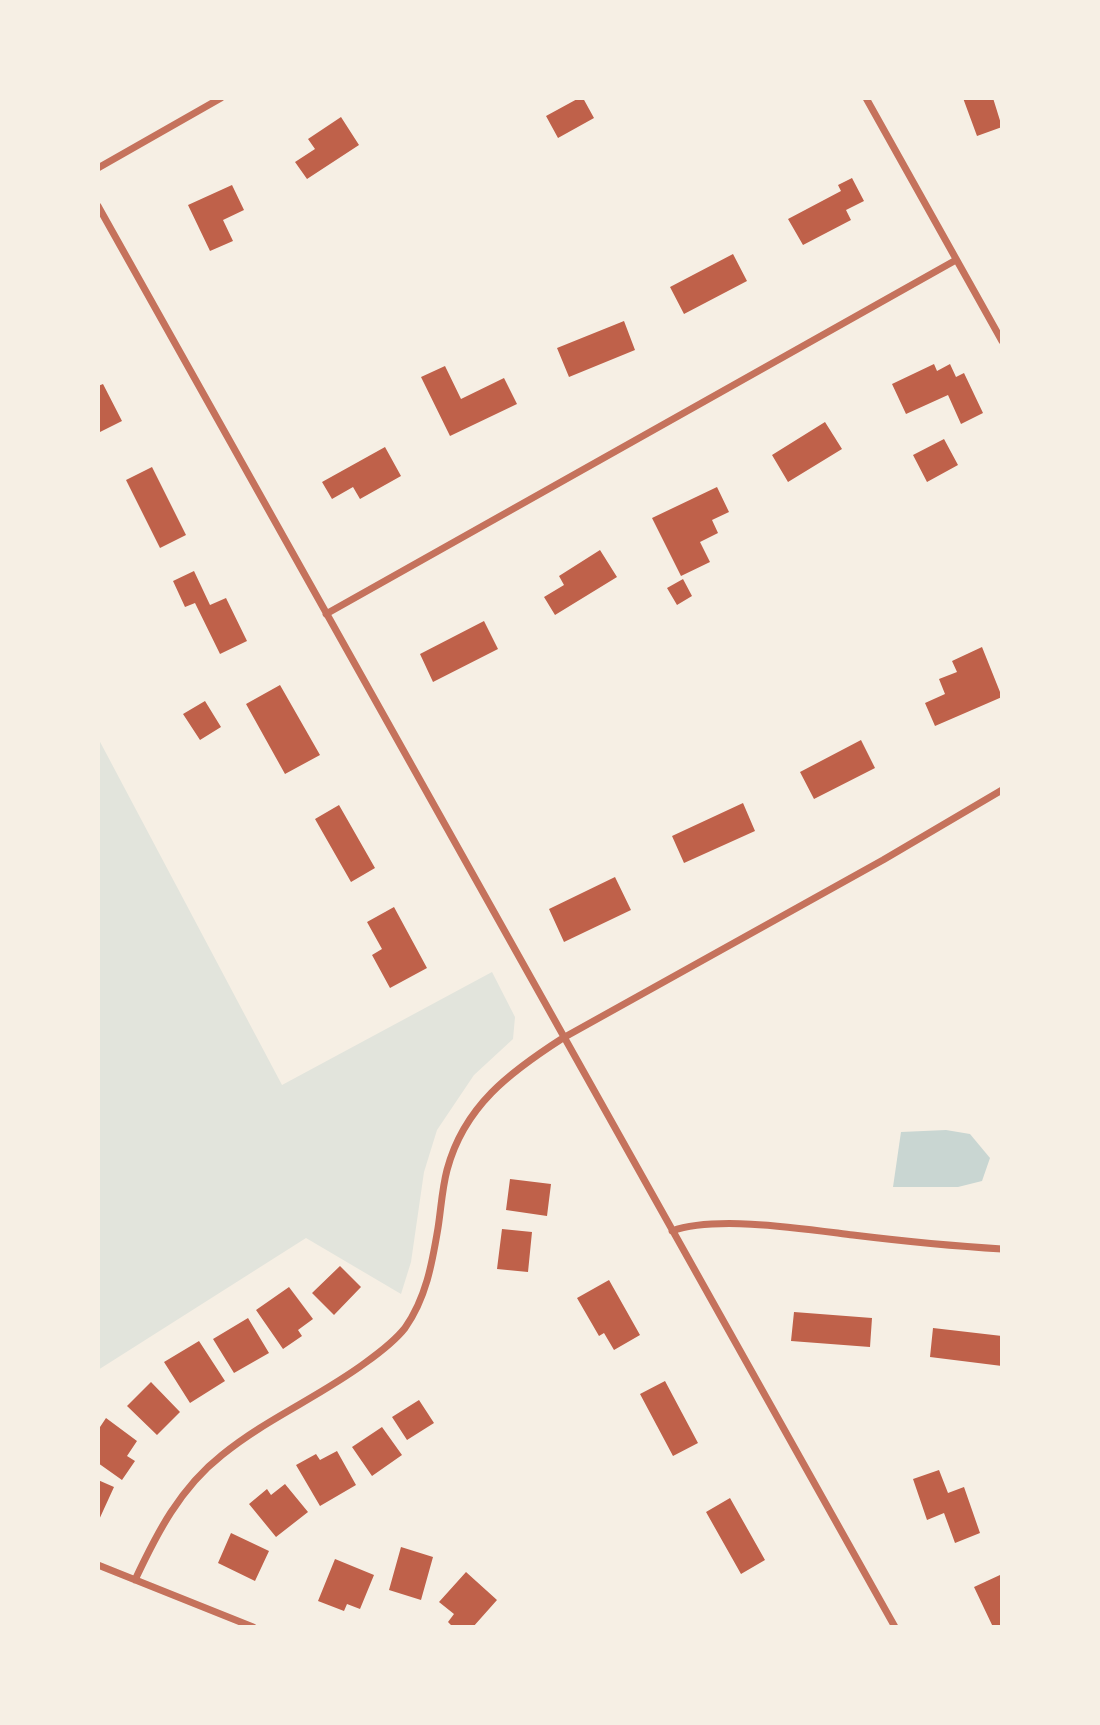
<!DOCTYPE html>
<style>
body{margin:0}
#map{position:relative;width:1100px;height:1725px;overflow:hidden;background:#f6efe4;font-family:Rubik,sans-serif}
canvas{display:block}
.frame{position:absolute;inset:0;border:100px solid #f6efe4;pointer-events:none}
</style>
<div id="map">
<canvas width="1100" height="1725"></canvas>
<div class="frame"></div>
</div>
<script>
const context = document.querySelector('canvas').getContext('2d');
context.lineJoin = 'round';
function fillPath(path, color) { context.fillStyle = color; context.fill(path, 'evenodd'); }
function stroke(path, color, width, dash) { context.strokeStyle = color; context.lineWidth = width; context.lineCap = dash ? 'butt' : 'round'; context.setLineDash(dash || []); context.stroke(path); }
fillPath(new Path2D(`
 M98,738L282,1085L492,972L515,1017L513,1039L474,1075L437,1130L424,1172L411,1262L401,1294L306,1238L98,1370Z`), '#e2e4dc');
fillPath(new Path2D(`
 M946,1130L970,1134L990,1158L982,1181L958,1187H893L901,1132Z`), '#c9d6d2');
fillPath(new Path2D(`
 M579,98H583L594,118L558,138L546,116Z
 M963,98H993L1002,127L977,136Z
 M341,117L359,145L307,179L295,162L315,149L308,139Z
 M852,178L864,201L846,210L851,220L803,245L788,219L841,191L838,185Z
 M232,185L244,210L223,220L233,241L210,251L188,205Z
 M733,254L747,281L684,314L670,287Z
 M624,321L635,350L569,377L557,348Z
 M934,364L937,371L950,364L956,377L964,373L983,413L961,424L948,395L906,414L892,384Z
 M445,366L461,399L504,378L517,404L450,436L421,377Z
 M103,384L122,421L100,432L98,427V386Z
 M825,422L842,449L788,482L772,455Z
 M944,439L958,465L927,482L913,455Z
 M385,447L401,476L360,499L353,487L332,499L322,482Z
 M152,467L186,535L160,548L126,480Z
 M717,487L729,512L712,520L718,533L700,542L710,562L681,576L652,518Z
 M600,550L617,577L555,615L544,597L564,585L559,576Z
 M194,571L210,605L226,598L247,641L220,654L195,603L185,607L173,581Z
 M683,579L692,596L677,605L667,588Z
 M484,621L498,649L433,682L420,654Z
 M982,647L1002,697L935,726L925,703L945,694L939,679L957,672L952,661Z
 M280,685L320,755L285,774L246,704Z
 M205,701L221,727L200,740L183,714Z
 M861,740L875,768L814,799L800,772Z
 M743,803L755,831L684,863L672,836Z
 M339,805L375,868L351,882L315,819Z
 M615,877L631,910L564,942L549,909Z
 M394,907L427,968L390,988L372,955L382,949L367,922Z
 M510,1179L551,1184L547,1216L506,1210Z
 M502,1229L532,1232L528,1272L497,1269Z
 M340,1266L361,1287L334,1315L312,1293Z
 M609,1280L640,1335L614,1350L604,1333L599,1336L577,1298Z
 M289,1287L313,1319L298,1330L302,1336L283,1349L256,1310Z
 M794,1312L872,1318L870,1347L791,1341Z
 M248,1318L269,1353L234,1373L213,1339Z
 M933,1328L1002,1336V1366L930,1357Z
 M199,1341L225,1381L190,1403L164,1362Z
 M665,1381L698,1443L673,1456L640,1394Z
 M151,1382L180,1412L157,1435L127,1406Z
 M419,1400L434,1423L407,1440L392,1417Z
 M106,1418L137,1441L127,1456L135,1461L122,1480L98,1463V1430Z
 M382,1427L402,1455L372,1476L352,1447Z
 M337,1451L356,1485L320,1506L296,1465L316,1454L320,1460Z
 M939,1470L948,1493L964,1487L980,1533L955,1543L944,1513L927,1520L913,1479Z
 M98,1480L114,1487L98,1522Z
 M285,1484L308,1512L276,1537L249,1504L267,1489L271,1495Z
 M730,1498L765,1560L741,1574L706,1512Z
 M231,1533L269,1551L255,1581L218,1563Z
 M401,1547L433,1557L421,1600L389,1590Z
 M335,1559L374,1575L360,1609L347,1604L344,1611L318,1601Z
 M466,1572L497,1600L473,1627H453L448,1622L454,1614L439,1602Z
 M1000,1575L1002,1580V1627H993L974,1587Z`), '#bf614a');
stroke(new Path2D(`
 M866,98L1002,341
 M98,168L221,98
 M98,206L895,1627
 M326,614L956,260
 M672,1231C716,1215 805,1229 853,1235C902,1241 952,1246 1002,1249
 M98,1565L253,1627
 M135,1580C157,1533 180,1488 222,1455C266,1419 319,1397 365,1363C379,1353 394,1342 405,1328C426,1298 432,1264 438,1228C441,1209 442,1189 447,1170C464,1106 510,1072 563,1038L883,860L1002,790`), '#c5725c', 7);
</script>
